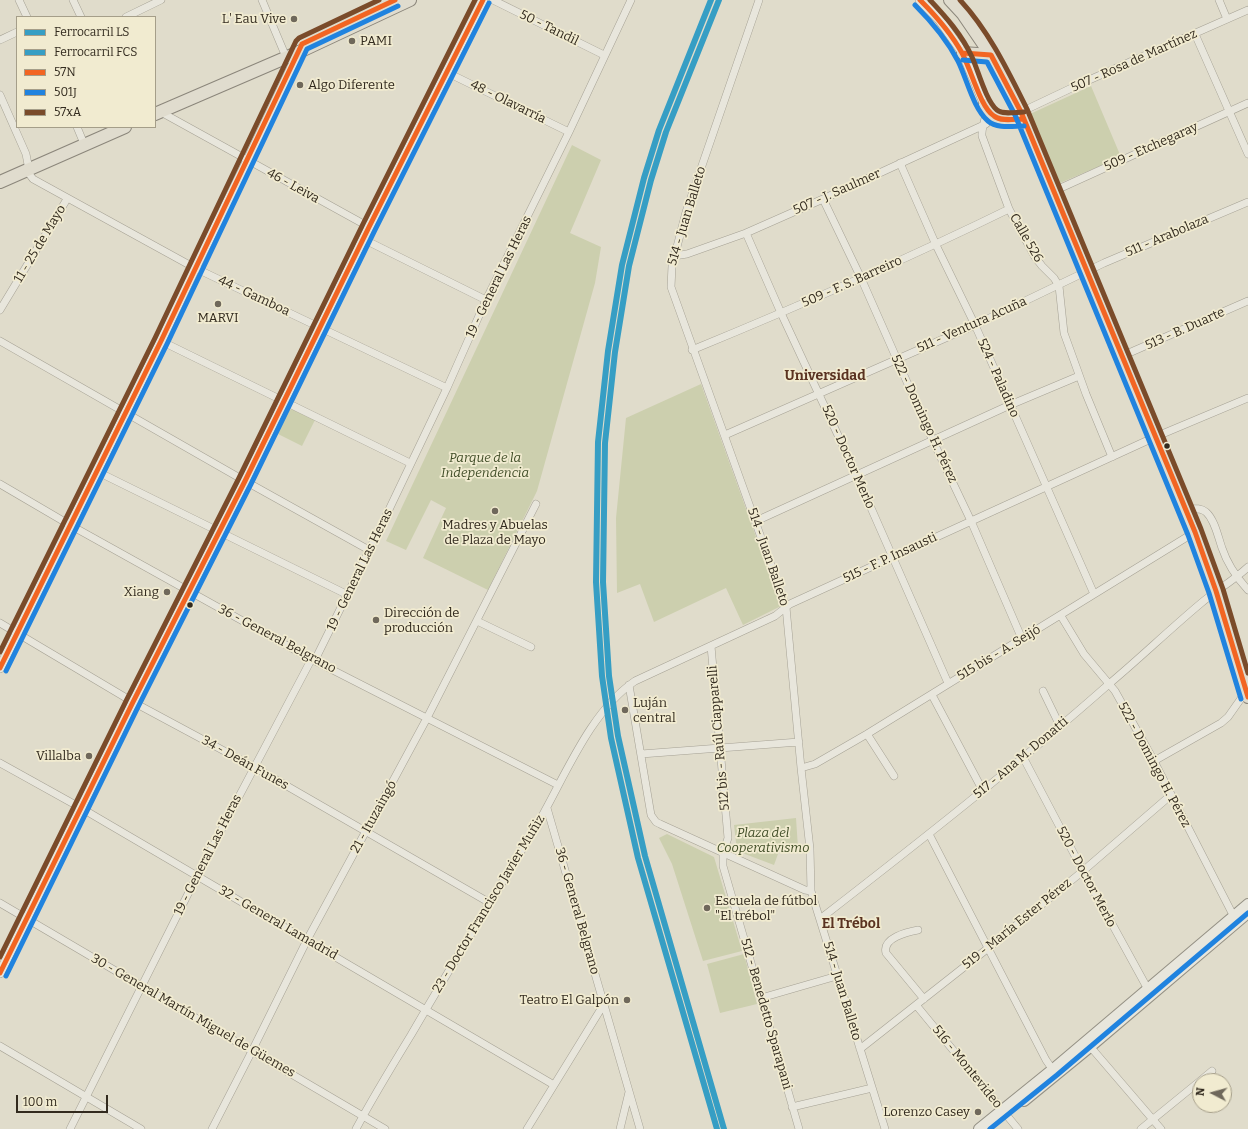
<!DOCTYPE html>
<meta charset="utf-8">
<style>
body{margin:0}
#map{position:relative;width:1248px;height:1129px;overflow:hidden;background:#e0dccb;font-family:Bitter,serif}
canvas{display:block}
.legend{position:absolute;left:16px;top:16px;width:140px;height:112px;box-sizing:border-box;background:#f1ebd0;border:1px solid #a59e89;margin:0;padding:5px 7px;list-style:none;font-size:12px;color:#322a1e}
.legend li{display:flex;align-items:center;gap:8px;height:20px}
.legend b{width:20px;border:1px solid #a59e89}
.north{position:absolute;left:1192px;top:1073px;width:40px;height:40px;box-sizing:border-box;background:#f1ebd0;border:1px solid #a59e89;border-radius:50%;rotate:276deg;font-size:11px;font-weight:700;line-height:16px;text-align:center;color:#322a1e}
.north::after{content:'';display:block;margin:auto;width:14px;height:18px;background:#6f685b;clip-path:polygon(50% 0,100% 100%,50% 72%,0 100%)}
.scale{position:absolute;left:16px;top:1095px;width:92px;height:18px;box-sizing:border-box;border:2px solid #322a1e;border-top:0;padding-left:5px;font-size:12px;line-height:14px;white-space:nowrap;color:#322a1e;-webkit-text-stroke:3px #f1ebd0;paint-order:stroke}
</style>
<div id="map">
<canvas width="1248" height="1129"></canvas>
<ul class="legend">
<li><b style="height:5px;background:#369ec4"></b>Ferrocarril LS</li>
<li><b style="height:5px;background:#369ec4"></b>Ferrocarril FCS</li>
<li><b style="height:5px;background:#f26522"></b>57N</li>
<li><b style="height:5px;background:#2083df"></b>501J</li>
<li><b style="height:5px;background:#7a4b2a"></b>57xA</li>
</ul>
<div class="north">N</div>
<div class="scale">100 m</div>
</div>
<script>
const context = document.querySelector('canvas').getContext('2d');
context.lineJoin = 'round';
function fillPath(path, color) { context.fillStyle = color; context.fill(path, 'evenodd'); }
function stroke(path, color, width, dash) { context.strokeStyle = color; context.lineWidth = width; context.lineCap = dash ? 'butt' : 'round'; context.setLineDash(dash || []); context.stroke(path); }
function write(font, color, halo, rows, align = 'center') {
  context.font = font + ' Bitter,serif'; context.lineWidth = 3.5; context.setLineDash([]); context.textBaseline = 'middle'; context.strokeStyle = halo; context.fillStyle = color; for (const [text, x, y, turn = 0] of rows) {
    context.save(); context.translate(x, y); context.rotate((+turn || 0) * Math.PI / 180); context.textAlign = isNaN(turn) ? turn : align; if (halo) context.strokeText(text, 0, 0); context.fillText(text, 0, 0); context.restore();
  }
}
fillPath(new Path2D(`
 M1091,86L1121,157L1060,183L1030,114Z
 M572,145L601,160L570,233L601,247L595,283L537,491L488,590L423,558L446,508L431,500L406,550L386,541Z
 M701,384L781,606L743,625L726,588L654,622L640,584L617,593L616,518L626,418Z
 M292,409L315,420L302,446L278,434L288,411Z
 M796,818L798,848L782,843L774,865L737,851L734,825Z
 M667,834L714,857L742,951L703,961L672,864L659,838Z
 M744,954L757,1004L720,1013L707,964Z`), '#cccfae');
const minor = new Path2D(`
 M19,0L27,17
 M73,0L81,17
 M262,0L286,57L289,59
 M493,0L604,55
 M759,0L686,212L672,266L671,287L786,607L801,768L810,849L811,891L885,1129
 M1219,0L1227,19
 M126,17L161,0
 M1195,34L1248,154
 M0,40L17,32
 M446,72L569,132
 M0,95L26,154L30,175L33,179L195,268L447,388
 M986,108C987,120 981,126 982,136L1009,209L1035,257L1042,266L1054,278L1059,286L1064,333L1086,394L1112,457
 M159,111L369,227
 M1021,112L1080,84L1248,10
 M77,127L82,139
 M900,163L936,245L975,325L1094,594
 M1054,191L1248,103
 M823,199L861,278L933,441L971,521L1022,639
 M746,233L781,313L857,476L948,683
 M363,239L486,300
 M674,256L687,254L746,233L823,199L986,124
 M0,310L67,199
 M0,341L245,481L369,550
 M161,341L410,463
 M692,350C799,306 905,260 1009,209
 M1122,356L1248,301
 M725,435L975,325L1104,263L1248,202
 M96,471L348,595
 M0,484L70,525L313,660L558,785
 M1185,509C1192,509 1200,507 1206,512C1215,520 1218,537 1222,548C1227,563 1237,578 1248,590
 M756,521L1010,405L1079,376
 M1061,616L1084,654L1115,691L1154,761L1233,915L1237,919
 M477,621L531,647
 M0,623L133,702L254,767L490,903
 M711,646L728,838L723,853V866L799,1129
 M629,685L651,815L656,822L660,824L805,890L811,891
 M1043,691L1060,726
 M932,695L983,791
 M867,734L894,776
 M641,754L799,742
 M1023,757L1083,871L1150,993
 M1154,761L1221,723L1228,717L1247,690
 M0,763L81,808L554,1085
 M801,768L815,764L867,734L1195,532
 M547,808L640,1129
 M929,834L1046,1060L1055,1073
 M0,903L385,1129
 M820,919C918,843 1016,766 1109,684C1140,658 1169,630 1200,604C1215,591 1233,581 1248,567
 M918,930C907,932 882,938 886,953L924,999
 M761,998L837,976
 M916,1005L1018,1129
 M1088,1044L1161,1129
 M0,1046L141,1129
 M860,1049L987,949L1083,871L1171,795
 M1200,1081L1212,1071
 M792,1107L872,1088
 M70,1129L197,876L310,662L316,658L385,518L447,388L486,300L569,132L631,0
 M212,1129L252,1051L307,940L427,718L536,504
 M356,1129C373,1097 392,1066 411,1035C451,966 493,898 534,830C563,782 588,713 635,681L775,616L790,604L1155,437L1248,398
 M527,1129L604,1004
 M620,1129L629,1092
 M1141,1129L1200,1081`);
const tertiary = new Path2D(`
 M920,0L939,19L963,53L985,105
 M0,668L161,341L195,268L248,160L300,50
 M0,973L133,702L245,481L369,227L483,0`);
const secondary = new Path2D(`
 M1024,1101L1090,1047L1248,913
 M979,1129L1052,1070L1248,904`);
const primary = new Path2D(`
 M950,0L963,14L991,55L1021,112L1054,191L1195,532L1216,591L1248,697
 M963,53L991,55
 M985,105L993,115L997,118L1024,119
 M155,114L299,52L410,0
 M0,182L125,127`);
stroke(minor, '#a5a194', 8);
stroke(tertiary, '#a5a194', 10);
stroke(secondary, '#949084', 12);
stroke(primary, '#8b867b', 14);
stroke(minor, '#e8e6dc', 7);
stroke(tertiary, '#e8e6dc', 9);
stroke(secondary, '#e8e6dc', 10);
stroke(primary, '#e0dcce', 12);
stroke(new Path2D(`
 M920,0C936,16 951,33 962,53C971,69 980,107 994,116C1001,122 1015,119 1024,119
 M302,44L395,0
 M963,53L991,55L1021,112L1195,532L1216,591L1248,697
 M0,668L161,341L302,44
 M0,973L133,702L245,481L369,227L483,0`), '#f26522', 5);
stroke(new Path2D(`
 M915,5C932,22 947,40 958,61C967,79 973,108 988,121C997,129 1013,126 1024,126
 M963,60L987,62L1015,115L1188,535L1209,593L1241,699
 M6,671L167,344L307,49L398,6
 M6,976L139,705L251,484L375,230L489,3
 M990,1129L1057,1075L1248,913`), '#2083df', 5);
stroke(new Path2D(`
 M930,0C946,17 962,35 972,57C978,70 986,101 997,110C1003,115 1016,112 1024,112
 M960,0C989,31 1008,71 1027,109L1201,529L1223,589L1248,673
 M0,652L155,338L296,41L299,38L379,0
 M0,957L127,699L239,478L363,224L475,0`), '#7a4b2a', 5);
stroke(new Path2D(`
 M719,0L666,132L651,180L629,266L615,352L605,443L603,582L609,676L618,736L645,856L724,1129`), '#369ec4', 6);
stroke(new Path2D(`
 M711,0L659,130L644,178L622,265L608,351L598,442L596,582L602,676L611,738L638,858L717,1129`), '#369ec4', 6);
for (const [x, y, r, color] of [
 [294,19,4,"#6f685b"],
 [352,41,4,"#6f685b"],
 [300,85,4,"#6f685b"],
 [218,304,4,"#6f685b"],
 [1167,446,3.5,"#322a1e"],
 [495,511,4,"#6f685b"],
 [167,592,4,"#6f685b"],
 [190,605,3.5,"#322a1e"],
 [376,620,4,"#6f685b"],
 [625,710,4,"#6f685b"],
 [89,756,4,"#6f685b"],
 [707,908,4,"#6f685b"],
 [627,1000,4,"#6f685b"],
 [978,1112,4,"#6f685b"]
]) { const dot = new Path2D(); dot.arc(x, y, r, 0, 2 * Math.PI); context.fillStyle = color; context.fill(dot); stroke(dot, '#f1ebd0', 1.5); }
write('13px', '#322a1e', '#f1ebd0', [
 ["L' Eau Vive",286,19],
 ["PAMI",360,41,"left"],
 ["Algo Diferente",308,85,"left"],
 ["MARVI",218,318,"center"],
 ["Madres y Abuelas",495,525,"center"],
 ["de Plaza de Mayo",495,540,"center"],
 ["Xiang",159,592],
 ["Dirección de",384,613,"left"],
 ["producción",384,628,"left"],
 ["Luján",633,703,"left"],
 ["central",633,718,"left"],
 ["Villalba",81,756],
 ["Escuela de fútbol",715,901,"left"],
 ["\"El trébol\"",715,916,"left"],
 ["Teatro El Galpón",619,1000],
 ["Lorenzo Casey",970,1112]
], 'right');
write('13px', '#322a1e', '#f1ebd0', [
 ["50 - Tandil",549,28,26],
 ["507 - Rosa de Martínez",1134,61,-24],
 ["48 - Olavarría",508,102,26],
 ["509 - Etchegaray",1151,147,-24],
 ["46 - Leiva",293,186,29],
 ["507 - J. Saulmer",837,192,-24],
 ["514 - Juan Balleto",687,216,-73],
 ["511 - Arabolaza",1167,236,-23],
 ["Calle 526",1026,238,60],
 ["11 - 25 de Mayo",40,244,-59],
 ["19 - General Las Heras",499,277,-64],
 ["509 - F. S. Barreiro",852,282,-24],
 ["44 - Gamboa",254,296,25],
 ["511 - Ventura Acuña",972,325,-24],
 ["513 - B. Duarte",1185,329,-24],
 ["524 - Paladino",998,378,66],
 ["522 - Domingo H. Pérez",924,419,65],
 ["520 - Doctor Merlo",848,457,66],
 ["514 - Juan Balleto",768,557,71],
 ["515 - F. P. Insausti",890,558,-25],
 ["19 - General Las Heras",360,570,-64],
 ["36 - General Belgrano",277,639,28],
 ["515 bis - A. Seijó",999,653,-31],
 ["512 bis - Raúl Ciapparelli",719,738,-95],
 ["517 - Ana M. Donatti",1021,758,-40],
 ["34 - Deán Funes",245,763,29],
 ["522 - Domingo H. Pérez",1154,765,62],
 ["21 - Ituzaingó",374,817,-61],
 ["19 - General Las Heras",208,855,-63],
 ["520 - Doctor Merlo",1086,877,62],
 ["23 - Doctor Francisco Javier Muñiz",489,904,-59],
 ["36 - General Belgrano",577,911,74],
 ["32 - General Lamadrid",278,923,30],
 ["519 - María Ester Pérez",1017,924,-39],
 ["514 - Juan Balleto",842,991,73],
 ["512 - Benedetto Sparapani",766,1014,74],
 ["30 - General Martín Miguel de Güemes",193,1016,30],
 ["516 - Montevideo",967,1067,51]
]);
write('italic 13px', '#3f4c26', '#f1ebd0', [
 ["Parque de la",485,458],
 ["Independencia",485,473],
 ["Plaza del",763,833],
 ["Cooperativismo",763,848]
]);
write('bold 14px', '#5a3321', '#f1ebd0', [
 ["Universidad",825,376],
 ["El Trébol",851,924]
]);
</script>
